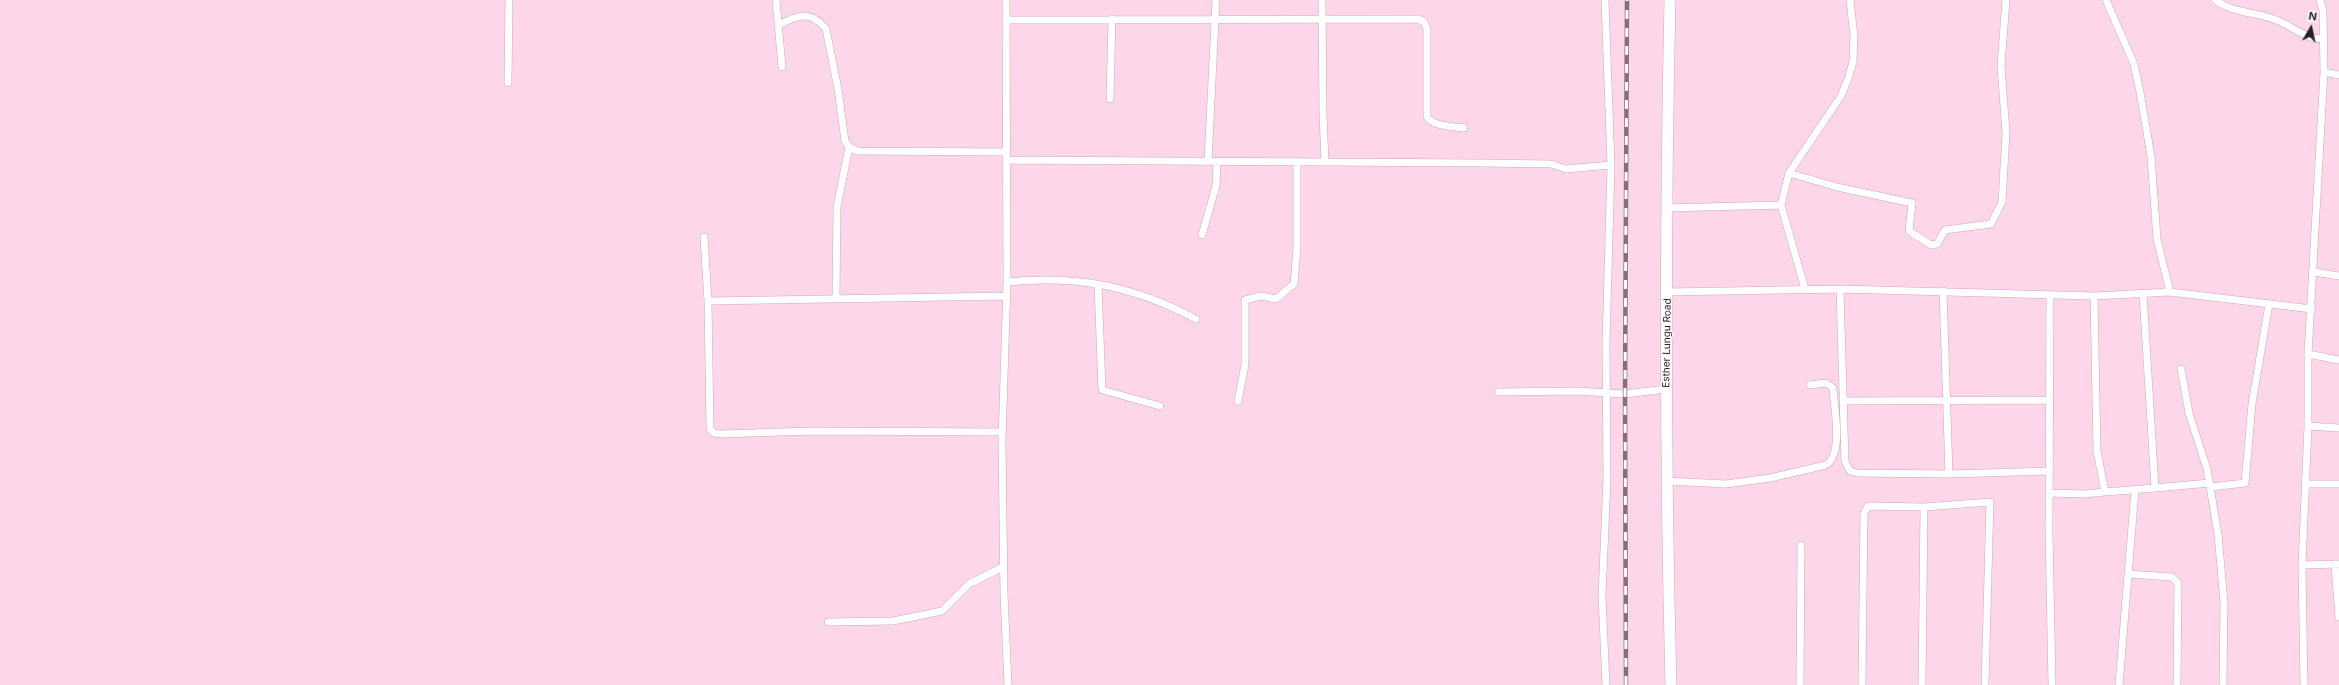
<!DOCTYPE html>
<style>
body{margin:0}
#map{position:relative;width:2339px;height:685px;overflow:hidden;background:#fed6e9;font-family:Inter,sans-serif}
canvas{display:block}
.north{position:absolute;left:2291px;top:8px;width:40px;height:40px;-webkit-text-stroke:3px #fff;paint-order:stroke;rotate:9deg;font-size:11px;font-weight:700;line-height:16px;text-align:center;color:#2b1d24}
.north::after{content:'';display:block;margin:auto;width:14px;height:18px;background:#2b1d24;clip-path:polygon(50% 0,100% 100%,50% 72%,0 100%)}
</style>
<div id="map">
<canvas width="2339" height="685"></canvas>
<div class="north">N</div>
</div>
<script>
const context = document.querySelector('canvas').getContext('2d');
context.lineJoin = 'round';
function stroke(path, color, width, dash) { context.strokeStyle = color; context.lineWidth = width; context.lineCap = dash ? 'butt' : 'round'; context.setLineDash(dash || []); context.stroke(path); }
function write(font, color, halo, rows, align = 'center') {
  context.font = font + ' Inter,sans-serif'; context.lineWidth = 3; context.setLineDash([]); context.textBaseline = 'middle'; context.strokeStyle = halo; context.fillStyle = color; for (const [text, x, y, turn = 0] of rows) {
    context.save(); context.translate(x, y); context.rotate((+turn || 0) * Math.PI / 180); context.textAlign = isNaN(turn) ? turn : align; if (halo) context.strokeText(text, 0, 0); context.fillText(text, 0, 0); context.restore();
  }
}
const street = new Path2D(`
 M776,0L782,67
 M1006,0L1007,282L1002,442L1004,594L1008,685
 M1322,0L1323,114L1325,162
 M1605,0L1611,165L1606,343L1607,480L1602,596L1606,685
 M2106,0L2134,64L2140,92L2151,156L2157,239L2170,292
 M2215,0C2237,15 2256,11 2279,21C2295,28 2304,38 2322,39
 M1007,20L1418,19L1424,22L1427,29V117C1434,127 1452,126 1464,128
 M778,25C797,16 810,9 826,29L838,89L845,141L849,147L857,151L1007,152
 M2324,72L2339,75
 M508,83L509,0
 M1110,99L1112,19
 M1007,160L1483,163L1551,164L1566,169L1611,165
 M1208,161L1216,0
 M1789,173L1837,187L1912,203L1909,231L1931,245L1937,244L1945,230L1991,224L2002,202L2006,133L2001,66L2006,0
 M1667,208L1781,205
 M1202,235L1216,186L1217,161
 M704,237L708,301L710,429L714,433L720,434L812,431L1002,432
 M2314,272L2339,276
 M1007,282C1077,275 1134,286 1196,319
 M1098,284L1102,390L1160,406
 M1805,289L1781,205L1789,173L1841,96L1848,79L1853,62L1854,36L1850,0
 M1840,289L1845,462L1850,471L1857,473L1949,474L2050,471
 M1943,291L1949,474
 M1667,292L1840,289L2094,296L2170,292L2312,309
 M2050,295L2049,530L2052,685
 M2094,296L2097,451L2105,492L2155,488L2143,294
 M836,298L837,207L849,147
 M708,301L1007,296
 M2308,354L2339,360
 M2181,369L2189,413L2207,469L2218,534L2224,603L2223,685
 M1498,392L1576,391L1625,394L1666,389
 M1238,401L1245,365V300L1261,296L1276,299L1294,284L1297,248V162
 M1843,401L2050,400
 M2308,426L2339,428
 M1667,481L1726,484L1770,478L1826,465C1844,454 1834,407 1833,388L1826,383L1810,385
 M2305,484H2339
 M2211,487L2245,483L2252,404L2269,304
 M2155,488L2210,483
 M2050,493L2084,494L2105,492
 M2335,564L2339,617
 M2302,565L2339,564
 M2128,574L2172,577L2178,583L2177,685
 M828,622L893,621L942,611L969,584L1003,567
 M1800,685L1801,545
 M1862,685L1864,513L1868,506L1924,507L1990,502L1985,685
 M1922,685L1924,507
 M2119,685L2135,490
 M2304,685L2302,565L2308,426V354L2324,72L2323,11L2320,0`);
const secondary = new Path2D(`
 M1670,0C1665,228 1665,457 1671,685`);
stroke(street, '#cda6b9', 8);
stroke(secondary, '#cda6b9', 12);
stroke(street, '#fff', 7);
stroke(secondary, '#fff', 11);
const rail = new Path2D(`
 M1626,685L1625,394L1627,0`);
stroke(rail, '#876e7a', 4.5);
stroke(rail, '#fff', 3, [9]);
write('10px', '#2b1d24', '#fff', [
 ["Esther Lungu Road",1667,343,-89]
]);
</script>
